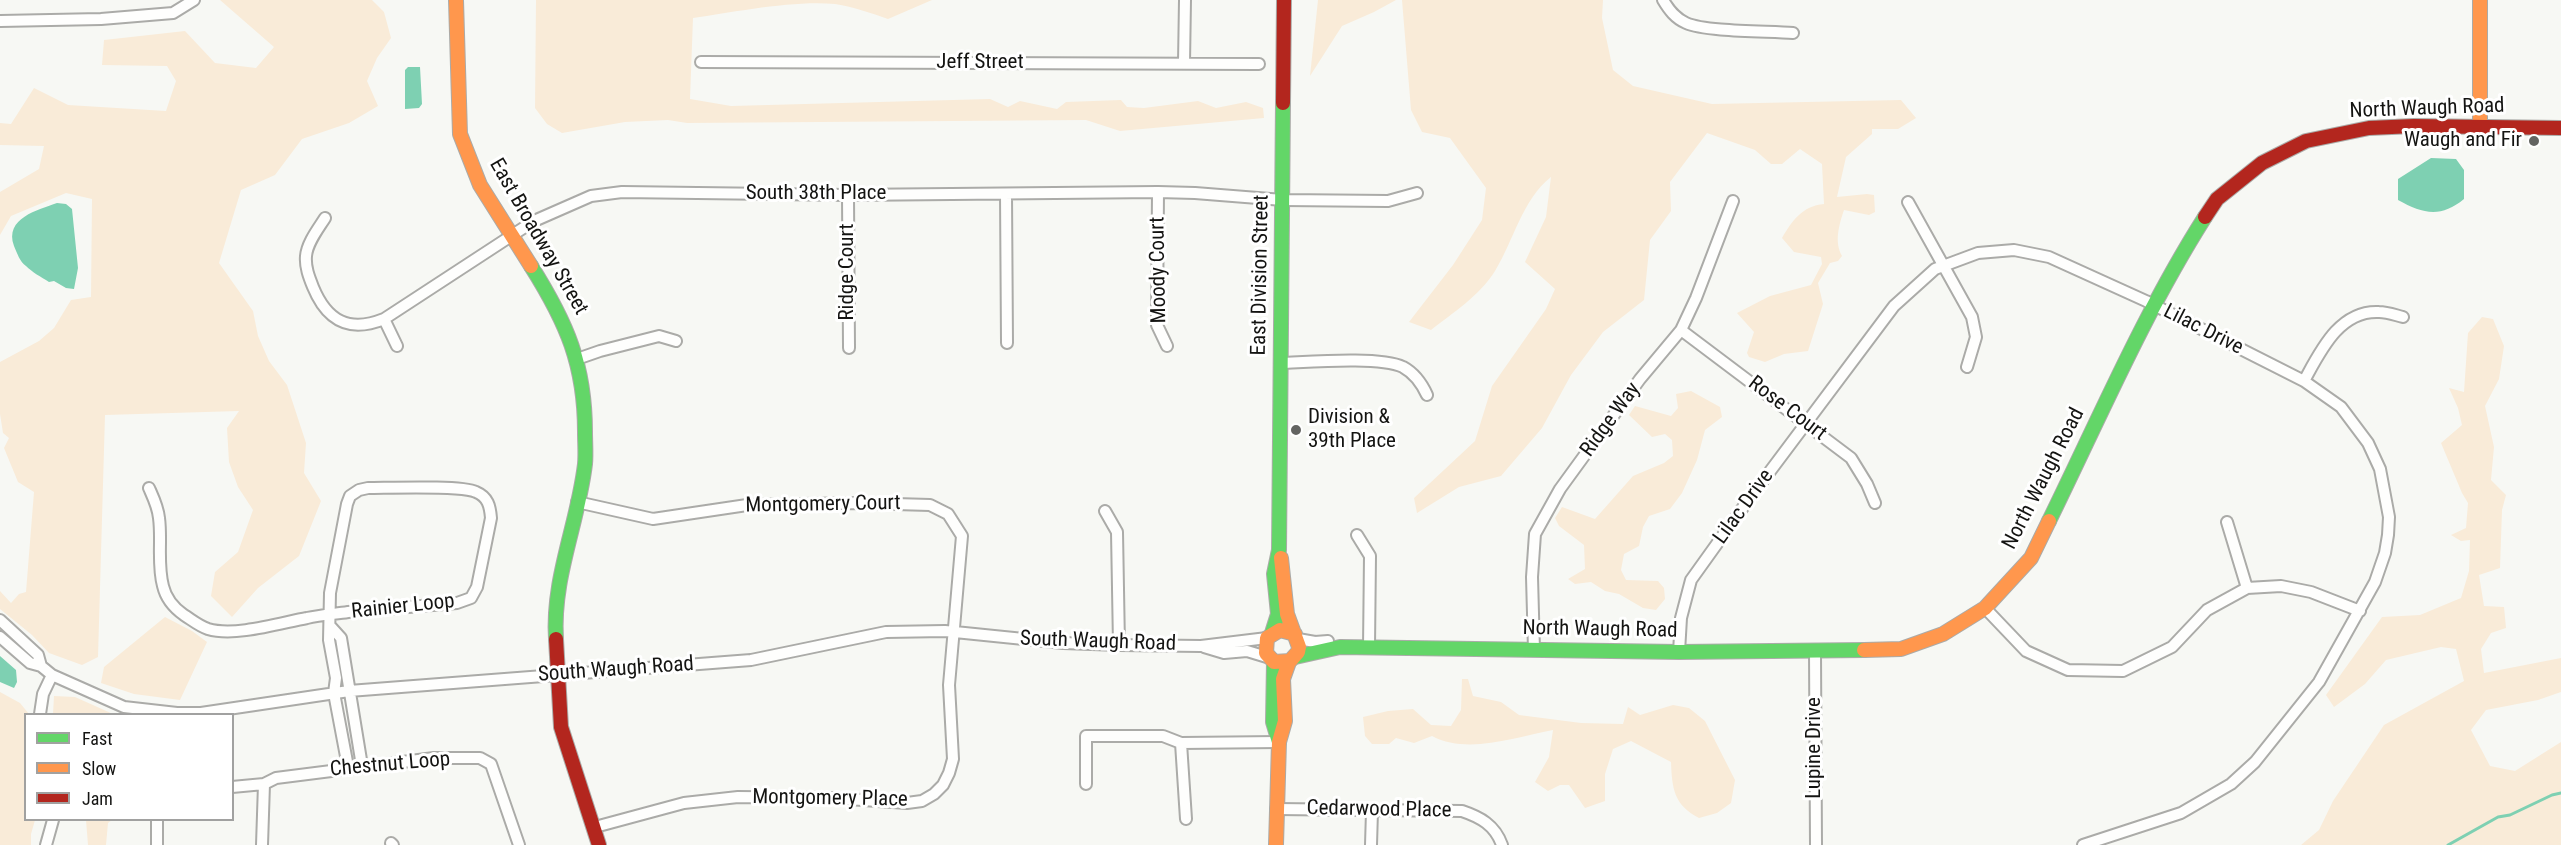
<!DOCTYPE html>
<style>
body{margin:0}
#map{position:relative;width:2561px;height:845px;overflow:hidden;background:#f7f8f4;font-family:"Roboto Condensed",sans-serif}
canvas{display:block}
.legend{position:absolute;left:24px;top:713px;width:210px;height:108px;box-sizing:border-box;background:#fff;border:2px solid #a1a1a0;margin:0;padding:8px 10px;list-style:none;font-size:18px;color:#141412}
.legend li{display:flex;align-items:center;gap:12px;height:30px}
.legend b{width:30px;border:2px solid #a1a1a0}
</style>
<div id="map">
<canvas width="2561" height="845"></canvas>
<ul class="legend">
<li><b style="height:8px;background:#63d668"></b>Fast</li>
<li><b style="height:8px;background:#ff974d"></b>Slow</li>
<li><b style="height:8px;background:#b3261e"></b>Jam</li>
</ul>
</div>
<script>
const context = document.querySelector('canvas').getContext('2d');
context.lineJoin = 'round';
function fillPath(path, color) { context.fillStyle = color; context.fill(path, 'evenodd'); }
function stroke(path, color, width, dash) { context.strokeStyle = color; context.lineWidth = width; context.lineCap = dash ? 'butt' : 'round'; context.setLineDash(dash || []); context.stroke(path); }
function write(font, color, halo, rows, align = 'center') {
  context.font = font + ' "Roboto Condensed",sans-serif'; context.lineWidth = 6; context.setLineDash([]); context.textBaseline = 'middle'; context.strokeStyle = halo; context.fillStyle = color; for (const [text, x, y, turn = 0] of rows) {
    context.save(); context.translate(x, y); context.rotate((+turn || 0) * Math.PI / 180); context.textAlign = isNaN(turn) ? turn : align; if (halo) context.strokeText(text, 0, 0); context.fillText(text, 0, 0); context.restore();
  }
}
fillPath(new Path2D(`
 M220,0H372L384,12L391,38L377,58L367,81L378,106L349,123L302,139L275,175L241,190L219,263L253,311L258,336L269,361L287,385L306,443L304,473L321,501L299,556L258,588L232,617L211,596L215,572L238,552L253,510L238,487L229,462L227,428L239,411L105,415L98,657L82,665L49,653L32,635L0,609V591L11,603L19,594L26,592L34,492L18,482L4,448L9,438L3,433L0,414V362L39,341L54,328L71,300L91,297L92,199L66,193L11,216L0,235V192L39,169L44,146L0,145V123L11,124L34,88L68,105L166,111L176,81L167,66L102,65L104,40L185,31L215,63L256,68L274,47Z
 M536,0H932L888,19C871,13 854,7 835,4C794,0 734,12 693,18L690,99L731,106L990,99L1008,107L1020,101L1057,109L1066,102L1121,100L1127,107L1144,108L1198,101L1216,108L1246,102L1263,108L1264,118L1120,131L1086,120L687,123L668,120L625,122L562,133L547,124L535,108Z
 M1318,0H1396L1374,12L1342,26L1310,76Z
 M1402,0H1603L1602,18L1613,70L1633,86L1712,104L1901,100L1916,118L1898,129H1872V134L1846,157L1837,197L1867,194L1874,195L1875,212L1869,215L1844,210C1839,225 1834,242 1842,256L1838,261L1830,263L1818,283L1823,304L1808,351L1784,354L1765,362L1749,357L1747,353L1754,332L1737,313L1770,296L1811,285L1822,264L1821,257L1794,252L1782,238C1792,221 1802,206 1824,204L1822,164L1800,149L1782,164H1771L1755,150L1707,133L1670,182L1671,211L1650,240L1644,300L1603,332L1571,375L1542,428L1501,476L1459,487L1417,513L1414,498L1475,441L1492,386L1546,309L1555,289L1525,262L1546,217L1551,177C1522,200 1514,240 1495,271C1480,295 1453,313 1431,330L1409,322L1453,265L1482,220L1486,188L1450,138L1422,132L1411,110Z
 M2482,317L2493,319L2504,346L2499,379L2485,406L2494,447L2491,480L2506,495L2502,510L2500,568L2479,575L2484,606L2504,607L2506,628L2491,633L2481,649L2484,673L2561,658V692L2538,700L2486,710L2471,730L2490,766L2515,771L2561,742V845H2301L2319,830L2333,801L2384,725L2464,681L2456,649L2441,647L2386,660L2365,684L2334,707L2326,695L2382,617L2420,615L2461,598L2469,571L2470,540L2461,541L2451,535L2466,528L2468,503L2462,493L2441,443L2462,425L2458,408L2449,388L2464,392L2468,333Z
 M1691,391L1720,407L1722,417L1705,430L1697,460L1682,493L1670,509L1649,516L1643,527L1639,546L1624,554L1621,570L1626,580L1658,581L1664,588L1665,599L1656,610L1643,608L1619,594L1605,591L1591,582L1575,584L1568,579L1585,569L1584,545L1559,526L1555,518L1562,507L1595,519L1633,476L1664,463L1673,456L1672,440L1665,434L1652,437L1629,415L1635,406L1671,416L1678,408L1676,394Z
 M165,617L192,631L207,642L180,700L134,694L101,683L104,667Z
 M1462,679H1468L1473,696L1501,702L1519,715L1581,723L1623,724L1628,707L1640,715L1673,705L1689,708L1705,721L1735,780L1731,803L1717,813L1699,818C1674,805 1672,789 1671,762L1631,741L1613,749L1605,774V801L1585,808L1569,785H1560L1548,791L1535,782L1549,757L1553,730C1515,737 1468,755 1432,736L1414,743L1396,738L1389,744H1372L1365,736L1363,717L1388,711L1413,709L1431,725L1451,726L1461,710Z
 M0,692L20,703L29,714H26V820H35L31,834V845H0Z
 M54,696L75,697L113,714H53Z
 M86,820H112L108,823L106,845H88Z`), '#f9ebd8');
fillPath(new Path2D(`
 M408,67H420L422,104L419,108L405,109V70Z
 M2431,158L2456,159L2464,170V199C2441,218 2423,214 2398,200V179Z
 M57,203L66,204L72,209L78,268L74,289L66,288L54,281L49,282C41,277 32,272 26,266C20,262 17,253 14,246C4,218 38,210 57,203Z
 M0,656L16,670L17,682L14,688L0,682Z`), '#7ed0b2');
stroke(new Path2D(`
 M2448,845L2498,817L2510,815L2552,795L2561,793`), '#7ed0b2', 3);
const street = new Path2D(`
 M1663,0C1669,10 1675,18 1686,23C1706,32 1768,31 1793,33
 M0,21L101,19L173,13L194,0
 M701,62L1259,64
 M1184,63L1185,0
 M1158,192L1157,325L1167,346
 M1006,194L1007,343
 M848,195L849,348
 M1908,202L1972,317L1976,337L1967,367
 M325,218C318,229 307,243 306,256C305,267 309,277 313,287C327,321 349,333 384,319L534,221L591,196L622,192L848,195L1158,192L1195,193L1283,200L1388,201L1417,193
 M384,319L397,346
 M1681,330L1851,458L1867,484L1875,503
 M577,359L600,351L659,336L676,341
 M1282,363C1309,362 1380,356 1403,367C1414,373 1422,384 1427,395
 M2304,381C2320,352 2339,310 2379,312C2387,312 2395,315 2403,317
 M149,488C153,497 158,507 159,518C162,540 157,564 163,586C166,599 174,608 184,615C192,620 199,626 208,629C235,637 280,623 307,618C321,615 335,614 348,612L457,603L471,598L477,587L491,518C490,506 488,497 476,492C462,485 388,488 368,488L359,490L350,496L347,504L330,593L329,640L336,678L334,693L348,767
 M577,502L653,519L747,505L860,503L930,505L948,514L962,536L949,685L953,759L949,773L943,785L934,794L922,801L907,803L833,798L738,797L684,803L595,827
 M1105,511L1117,532L1119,645
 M2227,522L2247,588
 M1357,535L1370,556L1369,647
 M1985,608L2026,651L2068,670L2123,671L2172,647L2207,610L2247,588L2281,586L2311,592L2360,611
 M0,620L38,655L41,666
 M331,627L341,638L362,766
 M0,637L30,663L41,666L52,675L124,707L177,713H201L349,691L751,660L886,632L945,631L1063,643L1119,645L1201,646L1267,638
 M1298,639L1315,642L1328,641
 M1204,647L1224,653L1247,651L1270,658
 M1534,650L1532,577L1535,534L1560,489L1640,379L1681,330L1696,298L1733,201
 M1815,651L1816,845
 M1679,652L1681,618L1691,580L1744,506L1894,306L1935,269L1978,253L2014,250L2049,257L2146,301L2304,381L2341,407L2368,443L2380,469L2389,517L2388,535L2385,553L2375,582L2319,682L2255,762L2231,784L2181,813L2083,845
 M40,714L43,694L52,675
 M1181,743L1186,819
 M1086,784V736H1163L1181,743L1279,742
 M232,787L264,784
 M1276,809L1462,811C1480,817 1495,825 1502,845
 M391,843L393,845
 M46,845L53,820
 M157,845V820
 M262,845L264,784L276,778L434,758H480L491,764L519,845
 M1371,845L1372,811`);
const fast = new Path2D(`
 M531,266C567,323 585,365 585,432C585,443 586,454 585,464C578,524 552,578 556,639
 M2049,521C2099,419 2144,313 2205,217
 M1272,633L1278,614L1274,574L1279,550L1283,103
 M1295,657L1340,647L1679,652L1864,650
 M1274,662L1273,722L1279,742`);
const slow = new Path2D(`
 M456,0L460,134L480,185L531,266
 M2480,0V127
 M1281,558L1287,614L1299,647L1298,652L1290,661L1274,662L1266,653L1267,638L1280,630L1295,634
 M1864,650L1901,649L1943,634L1985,608L2031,558L2049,521
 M1276,845L1279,742L1285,721L1283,679L1289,662`);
const jam = new Path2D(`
 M1283,103L1284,0
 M2205,217L2217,199L2262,163L2306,141L2369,128L2414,126L2561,128
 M556,639L561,727L599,845`);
stroke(street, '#ababa8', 14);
stroke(fast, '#ababa8', 16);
stroke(slow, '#ababa8', 16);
stroke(jam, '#ababa8', 16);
stroke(street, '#fefefd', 10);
stroke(fast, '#63d668', 14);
stroke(slow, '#ff974d', 14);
stroke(jam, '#b3261e', 14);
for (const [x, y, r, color] of [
 [2534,141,6,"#636461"],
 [1296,430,6,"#636461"]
]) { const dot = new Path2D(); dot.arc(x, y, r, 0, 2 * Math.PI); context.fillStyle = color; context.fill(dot); stroke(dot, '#fff', 2); }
write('21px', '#141412', '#fff', [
 ["Jeff Street",980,63],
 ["North Waugh Road",2427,109,-2],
 ["South 38th Place",816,194],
 ["East Broadway Street",538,237,60],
 ["Moody Court",1159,270,-91],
 ["Ridge Court",848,272,-90],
 ["East Division Street",1261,275,-89],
 ["Lilac Drive",2203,330,27],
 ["Rose Court",1787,409,37],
 ["Ridge Way",1611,420,-54],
 ["North Waugh Road",2044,479,-63],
 ["Montgomery Court",823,505,-1],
 ["Lilac Drive",1744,507,-54],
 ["Rainier Loop",403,607,-6],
 ["North Waugh Road",1600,630,1],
 ["South Waugh Road",1098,642,2],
 ["South Waugh Road",616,670,-4],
 ["Lupine Drive",1815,748,-90],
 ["Chestnut Loop",390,765,-5],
 ["Montgomery Place",830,799,1],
 ["Cedarwood Place",1379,810,1]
]);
write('21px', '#141412', '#fff', [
 ["Waugh and Fir",2522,141],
 ["Division &",1308,418,"left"],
 ["39th Place",1308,442,"left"]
], 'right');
</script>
